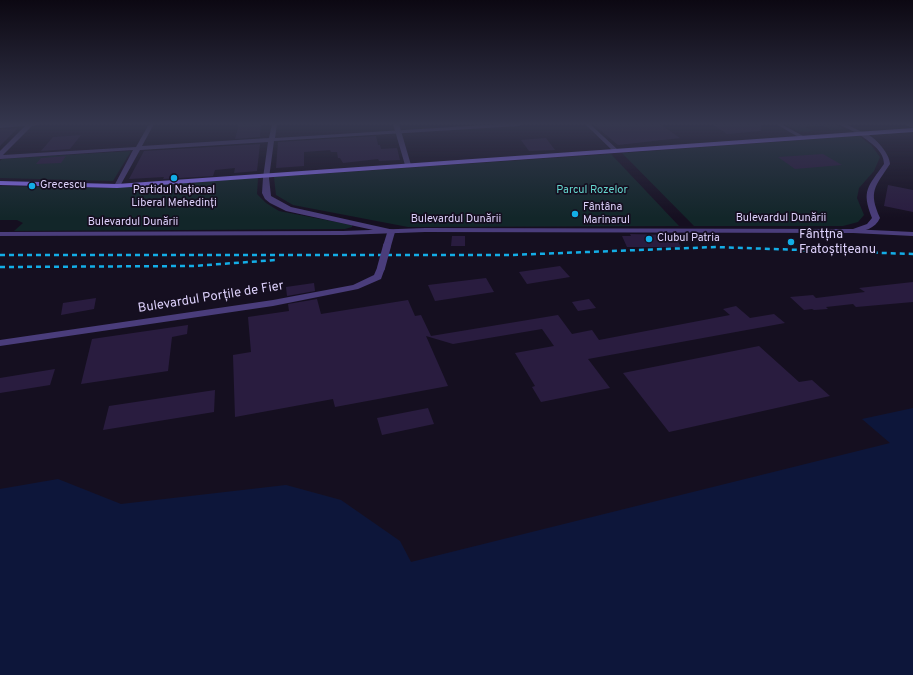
<!DOCTYPE html>
<meta charset="utf-8">
<style>
body{margin:0}
canvas{display:block;background:#150f20}
</style>
<canvas width="913" height="675"></canvas>
<script>
const context = document.querySelector('canvas').getContext('2d');
context.lineJoin = 'round';
function fillPath(path, color) { context.fillStyle = color; context.fill(path, 'evenodd'); }
function stroke(path, color, width, dash) { context.strokeStyle = color; context.lineWidth = width; context.lineCap = dash ? 'butt' : 'round'; context.setLineDash(dash || []); context.stroke(path); }
function write(font, color, halo, rows, align = 'center') {
  context.font = font + ' Overpass,sans-serif'; context.lineWidth = 3.5; context.setLineDash([]); context.textBaseline = 'middle'; context.strokeStyle = halo; context.fillStyle = color; for (const [text, x, y, turn = 0] of rows) {
    context.save(); context.translate(x, y); context.rotate((+turn || 0) * Math.PI / 180); context.textAlign = isNaN(turn) ? turn : align; if (halo) context.strokeText(text, 0, 0); context.fillText(text, 0, 0); context.restore();
  }
}
fillPath(new Path2D(`
 M784,124H835L845,129L831,130L823,126L806,127L813,131L799,132Z
 M859,136L871,145L880,157L874,171L859,188L857,198L864,215L858,222L843,226H694L622,153Z
 M131,151L113,181L0,178V161L2,159Z
 M611,154L679,226L408,227L293,205L276,195L274,177Z
 M258,178L257,194L266,203L279,211L352,225V227L345,229L14,231L23,223L17,220H0V186L105,188Z`), '#122629');
fillPath(new Path2D(`
 M913,408V675H0V489L58,479L121,504L286,485L341,500L400,541L411,562L890,443L862,419Z`), '#0d163a');
fillPath(new Path2D(`
 M239,124H261L260,137L235,139Z
 M593,124H660L680,138L618,145Z
 M712,124H761V131L727,134Z
 M17,128H18L0,146V129Z
 M81,135L70,149L41,151L53,137Z
 M376,136L378,145H380L381,149L397,148L400,160L379,161L378,159L343,163L340,158H338L337,152H331L330,150L304,152V166L276,168L278,142Z
 M546,138L555,150L529,151L521,140Z
 M260,144L257,171L234,173L235,168L215,170L213,176L163,179L164,177L129,179L144,151Z
 M823,154L842,165L795,169L778,157Z
 M66,156L61,163L36,164L41,158Z
 M888,185L913,190V212L884,206Z
 M630,234L670,235L671,236H675L681,247H627L622,236H631Z
 M452,236H465V246H451Z
 M560,266L570,277L527,284L519,272Z
 M486,278L494,292L435,301L428,285Z
 M913,282V302L856,307L853,304L826,307L828,309L814,310L812,309L804,310L790,297L813,295L816,298L865,292L859,288Z
 M314,283L315,291L287,296L286,287Z
 M96,298L94,309L61,315L63,303Z
 M317,299L321,314L408,300L415,316L421,315L431,336L558,315L572,334L592,330L599,340L730,315L723,309L736,306L750,318L774,314L785,323L588,359L610,388L541,402L532,387L535,386L515,353L554,346L542,329L453,344L426,336L448,386L335,407L333,399L235,417L233,355L251,352L248,317L289,311L288,304Z
 M589,299L596,308L578,311L572,302Z
 M188,325L187,334L172,337L168,371L81,384L92,339Z
 M759,346L799,382L812,380L830,396L669,432L623,373Z
 M55,369L50,385L0,393V378Z
 M215,390L214,412L103,430L109,406Z
 M428,408L434,424L382,435L377,418Z`), '#291c3f');
fillPath(new Path2D(`
 M776,124H781L805,137L800,138Z
 M840,124H846L864,133L859,134L840,125Z
 M904,124H913V128Z`), '#4a3d7b');
fillPath(new Path2D(`
 M0,124H42L32,126L3,155L136,147L149,124H154L142,146L269,138L272,124H277L275,138L500,124H522L519,126L274,141L269,178L271,196L291,207L394,230L395,232L391,246L387,248L383,246L387,233L286,211L270,203L265,199L262,193L263,178L268,142L140,150L120,186L117,188L114,186L133,150L0,159V151L25,126L0,128Z
 M585,124H590L617,149V151H613Z
 M850,229L913,232V236L853,233L849,231Z
 M381,265L385,268L381,279L358,289L273,306L0,346V340L273,300L353,285L374,275L377,268Z`), '#4a3d7b');
fillPath(new Path2D(`
 M393,124H399L411,165L410,166L405,165Z
 M859,132C871,131 890,153 890,164C875,187 868,191 880,218C875,229 864,231 853,233L425,232L343,235L0,236V232L343,231L425,228L853,229L867,224L872,218C861,190 868,187 884,164C884,150 869,142 859,134Z`), '#4a3d7b');
fillPath(new Path2D(`
 M913,128V132L117,188L0,185V181L117,184Z`), '#8a70f3');
stroke(new Path2D(`
 M0,255H510L716,247L913,254
 M0,267L193,266L276,260`), '#13ade6', 2.5, [5, 4]);
stroke(new Path2D(`
 M381,268L387,246`), '#4a3d7b', 8);
const sky = context.createLinearGradient(0, 0, 0, 218);
sky.addColorStop(0, '#0c0812');
sky.addColorStop(0.57, '#35374e');
sky.addColorStop(1, '#35374e00');
context.fillStyle = sky;
context.fillRect(0, 0, 913, 218);
for (const [x, y, r, color] of [
 [174,178,4,"#13ade6"],
 [32,186,4,"#13ade6"],
 [575,214,4,"#13ade6"],
 [649,239,4,"#13ade6"],
 [791,242,4,"#13ade6"]
]) { const dot = new Path2D(); dot.arc(x, y, r, 0, 2 * Math.PI); context.fillStyle = color; context.fill(dot); stroke(dot, '#150f20', 1.5); }
write('11px', '#ddd1fb', '#150f20', [
 ["Grecescu",40,186],
 ["Partidul Național",174,191,"center"],
 ["Liberal Mehedinți",174,204,"center"],
 ["Fântâna",583,208],
 ["Marinarul",583,221],
 ["Clubul Patria",657,239]
], 'left');
write('11px', '#64d5cc', '#150f20', [
 ["Parcul Rozelor",592,191]
]);
write('11px', '#ddd1fb', '#150f20', [
 ["Bulevardul Dunării",781,219],
 ["Bulevardul Dunării",456,220],
 ["Bulevardul Dunării",133,223]
]);
write('13px', '#ddd1fb', '#150f20', [
 ["Fântțna",799,235],
 ["Fratoștițeanu",799,250]
], 'left');
write('13px', '#ddd1fb', '#150f20', [
 ["Bulevardul Porțile de Fier",211,298,-9]
]);
</script>
